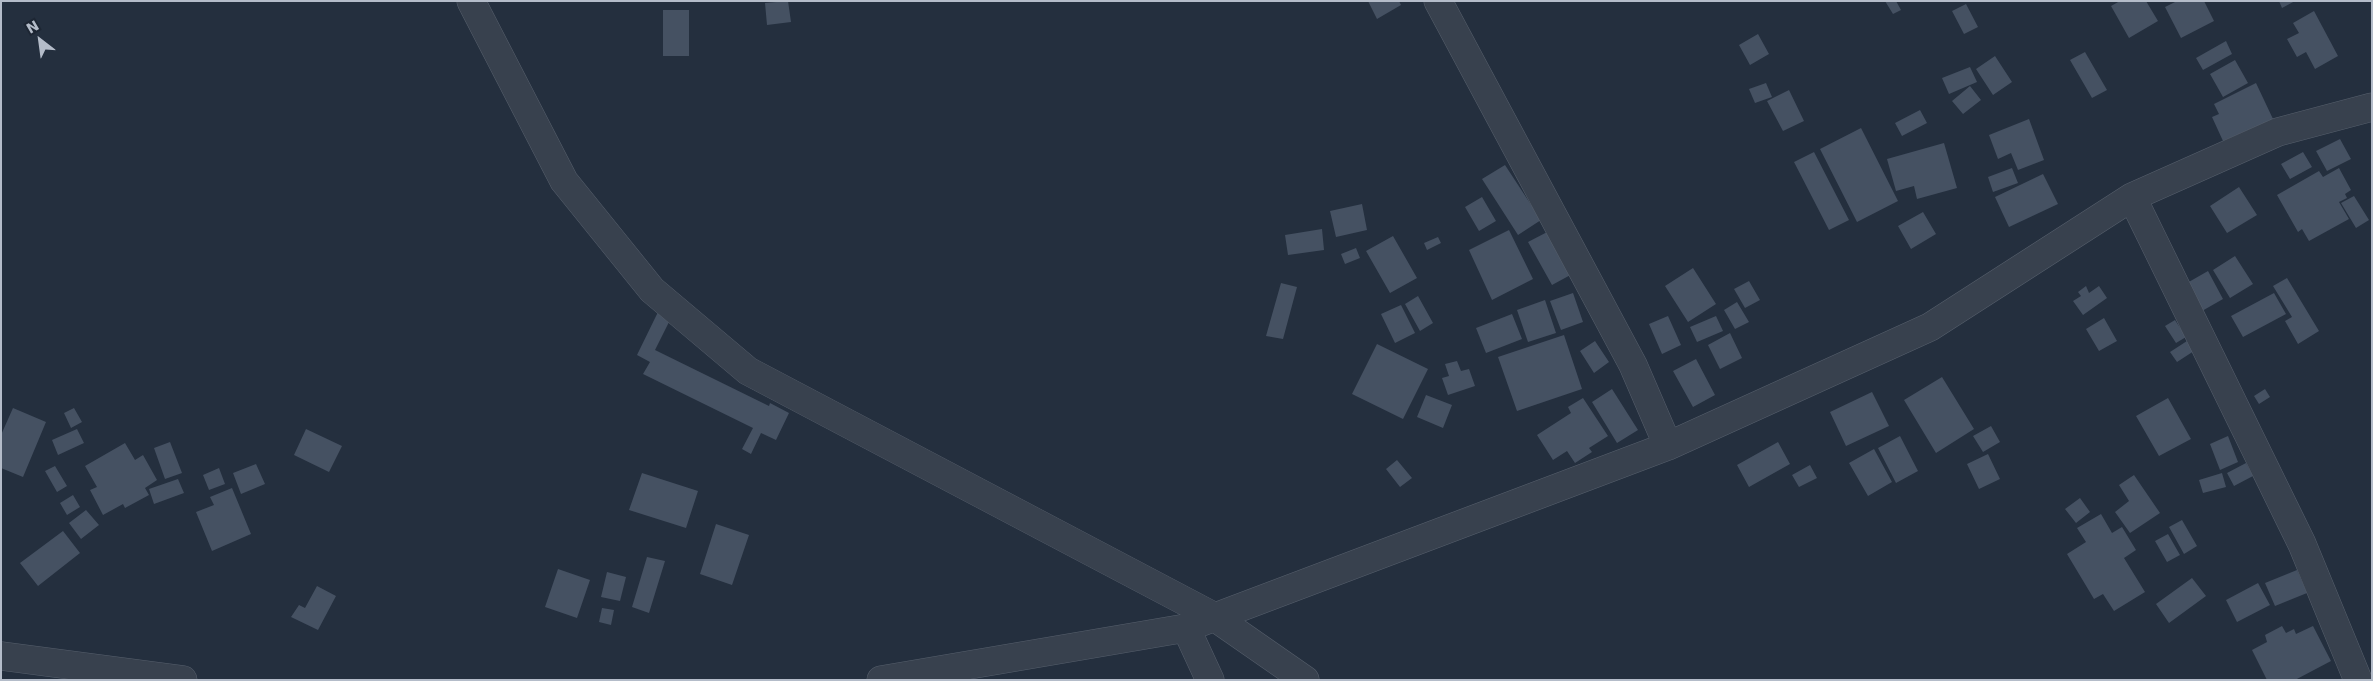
<!DOCTYPE html>
<style>
body{margin:0}
#map{position:relative;width:2373px;height:681px;overflow:hidden;background:#242f3e;font-family:"DejaVu Sans",sans-serif}
canvas{display:block}
.frame{position:absolute;inset:0;border:2px solid #b4bcc9;pointer-events:none}
.north{position:absolute;left:15px;top:15px;width:50px;height:50px;-webkit-text-stroke:4px #1d2633;paint-order:stroke;rotate:330deg;font-size:14px;font-weight:700;line-height:20px;text-align:center;color:#b4bcc9}
.north::after{content:'';display:block;margin:auto;width:18px;height:22px;background:#b4bcc9;clip-path:polygon(50% 0,100% 100%,50% 72%,0 100%)}
</style>
<div id="map">
<canvas width="2373" height="681"></canvas>
<div class="frame"></div>
<div class="north">N</div>
</div>
<script>
const context = document.querySelector('canvas').getContext('2d');
context.lineJoin = 'round';
function fillPath(path, color) { context.fillStyle = color; context.fill(path, 'evenodd'); }
function stroke(path, color, width, dash) { context.strokeStyle = color; context.lineWidth = width; context.lineCap = dash ? 'butt' : 'round'; context.setLineDash(dash || []); context.stroke(path); }
fillPath(new Path2D(`
 M788,1L791,22L767,25L765,3Z
 M1368,1H1399L1401,5L1377,19Z
 M1885,1H1896L1901,10L1893,14Z
 M2120,1H2146L2158,21L2129,38L2111,6Z
 M2177,1H2204L2214,21L2181,38L2165,7Z
 M2279,1H2295L2282,8Z
 M1966,4L1978,27L1964,34L1952,11Z
 M663,10H689V56H663Z
 M2314,11L2338,56L2315,69L2306,52L2297,57L2287,39L2299,33L2293,23Z
 M1758,34L1769,54L1750,65L1739,45Z
 M2226,41L2232,54L2203,70L2196,58Z
 M2085,52L2107,90L2092,98L2070,60Z
 M1995,56L2012,82L1993,95L1976,69Z
 M2235,60L2248,83L2223,97L2210,74Z
 M1970,67L1977,82L1949,94L1942,78Z
 M1766,83L1772,97L1755,103L1749,89Z
 M2256,83L2273,119L2223,141L2212,117L2219,114L2214,104Z
 M1970,86L1981,100L1963,114L1952,101Z
 M1789,90L1804,121L1783,131L1767,101Z
 M1920,110L1927,123L1902,136L1895,123Z
 M2029,119L2044,160L2018,170L2011,153L1998,159L1989,135Z
 M1861,128L1898,201L1857,222L1820,149Z
 M2340,139L2351,159L2327,171L2316,151Z
 M1944,143L1957,188L1917,199L1914,186L1896,191L1887,159Z
 M1814,152L1849,220L1829,230L1794,162Z
 M2303,152L2312,167L2290,179L2281,164Z
 M1505,165L1541,220L1518,235L1482,179Z
 M2012,168L2018,183L1993,192L1988,177Z
 M2339,168L2351,190L2345,194L2347,198L2339,202L2349,219L2309,241L2302,229L2298,232L2277,195L2319,171L2323,177Z
 M2043,174L2058,204L2009,227L1995,197Z
 M2239,187L2257,215L2227,233L2210,206Z
 M2354,196L2369,220L2356,228L2341,203Z
 M1482,197L1496,221L1479,231L1465,207Z
 M1362,204L1367,230L1336,237L1330,211Z
 M1923,212L1936,234L1911,249L1898,226Z
 M1322,229L1324,250L1288,255L1285,235Z
 M1553,229L1576,272L1552,285L1528,242Z
 M1509,230L1533,279L1492,300L1469,250Z
 M1393,236L1417,278L1390,293L1366,251Z
 M1438,237L1441,243L1427,250L1424,243Z
 M1356,248L1360,258L1345,264L1341,254Z
 M2235,256L2253,284L2230,298L2213,270Z
 M1693,268L1716,304L1688,322L1665,286Z
 M2208,271L2223,299L2202,311L2187,283Z
 M2287,278L2319,331L2298,344L2285,321L2292,317L2273,286Z
 M1749,281L1760,300L1745,308L1734,289Z
 M1281,283L1297,287L1283,339L1266,336Z
 M2086,286L2089,293L2099,286L2107,298L2083,315L2073,301L2081,296L2078,292Z
 M1573,293L1583,322L1561,330L1550,301Z
 M2274,293L2286,314L2243,337L2231,316Z
 M1418,296L1433,323L1420,331L1405,304Z
 M1545,300L1556,333L1528,342L1517,310Z
 M1737,302L1749,322L1735,329L1724,310Z
 M1401,305L1415,333L1395,343L1381,314Z
 M658,312L671,318L655,350L769,406L770,403L789,413L776,440L761,433L751,454L742,449L753,428L643,374L650,362L637,355Z
 M1512,314L1522,339L1486,353L1476,328Z
 M1668,316L1681,345L1662,354L1649,324Z
 M1716,316L1723,331L1697,342L1690,327Z
 M2104,318L2117,341L2099,351L2086,329Z
 M2175,320L2186,337L2176,343L2165,326Z
 M1730,333L1742,358L1720,369L1708,345Z
 M1564,335L1582,389L1517,411L1498,357Z
 M1595,341L1609,362L1594,373L1580,351Z
 M2187,341L2194,351L2177,362L2170,352Z
 M1377,344L1428,369L1403,419L1352,394Z
 M1696,359L1715,395L1693,407L1673,371Z
 M1457,361L1461,371L1469,369L1475,386L1448,395L1442,378L1449,376L1445,364Z
 M1942,377L1974,429L1936,453L1904,400Z
 M1612,389L1638,430L1617,443L1592,402Z
 M2265,389L2270,397L2259,404L2254,396Z
 M1872,392L1889,426L1846,446L1830,412Z
 M1426,395L1452,405L1443,428L1417,417Z
 M1583,398L1608,436L1589,448L1592,452L1575,463L1567,451L1553,460L1537,435L1571,413L1568,407Z
 M2168,398L2191,439L2159,456L2136,416Z
 M13,408L46,422L23,477L1,468V435Z
 M74,408L82,422L71,428L64,413Z
 M1991,426L2000,442L1983,452L1973,436Z
 M77,429L84,443L58,455L52,440Z
 M306,429L342,446L329,472L294,455Z
 M1900,436L1918,471L1896,483L1878,448Z
 M2228,436L2238,462L2220,470L2210,444Z
 M170,442L182,473L165,479L154,448Z
 M1778,442L1790,464L1749,487L1737,465Z
 M125,443L135,460L143,455L157,480L145,488L149,495L125,508L123,504L103,515L90,490L97,487L85,466Z
 M1874,449L1892,482L1868,496L1849,463Z
 M1988,454L2000,479L1979,489L1967,464Z
 M1397,460L1412,478L1400,487L1386,469Z
 M2246,463L2253,476L2234,486L2227,473Z
 M256,464L265,484L241,494L233,473Z
 M1810,465L1817,478L1799,487L1792,475Z
 M55,466L67,486L57,492L45,471Z
 M219,468L225,484L209,490L203,475Z
 M642,473L698,491L686,528L629,510Z
 M2222,473L2226,487L2203,493L2199,480Z
 M2134,475L2160,513L2130,533L2115,512L2129,501L2119,485Z
 M178,479L184,493L154,504L149,489Z
 M232,488L251,534L212,551L196,512L214,505L210,497Z
 M73,495L80,507L67,515L60,503Z
 M2080,498L2090,512L2076,523L2065,509Z
 M86,510L99,525L81,539L69,523Z
 M2101,514L2112,533L2122,527L2136,550L2124,558L2145,592L2114,611L2103,594L2094,599L2067,554L2086,542L2077,528Z
 M2182,520L2197,546L2184,554L2169,527Z
 M716,524L749,535L732,585L700,574Z
 M63,531L80,553L38,586L20,563Z
 M2168,534L2180,555L2167,562L2155,541Z
 M647,557L665,561L649,613L632,607Z
 M558,569L590,580L577,618L545,607Z
 M2297,570L2307,593L2275,606L2265,583Z
 M607,572L626,577L620,601L601,597Z
 M2192,578L2206,596L2169,623L2156,604Z
 M2258,583L2270,605L2237,622L2226,600Z
 M317,586L336,596L318,630L291,617L299,605L305,608Z
 M602,608L614,610L611,625L599,622Z
 M2282,626L2286,633L2294,629L2296,634L2313,626L2331,661L2295,680H2267L2252,650L2267,642L2265,635Z`), '#455162');
const minor = new Path2D(`
 M471,1L564,181L652,290L748,371L1213,616L1305,680
 M1438,1L1633,365L1668,446
 M2132,197L2302,544L2358,680
 M1186,628L1210,680
 M1,656L183,680
 M881,680L1186,628L1668,446L1930,327L2132,197L2278,132L2372,107`);
stroke(minor, '#565f6c', 29);
stroke(minor, '#38414e', 28);
</script>
